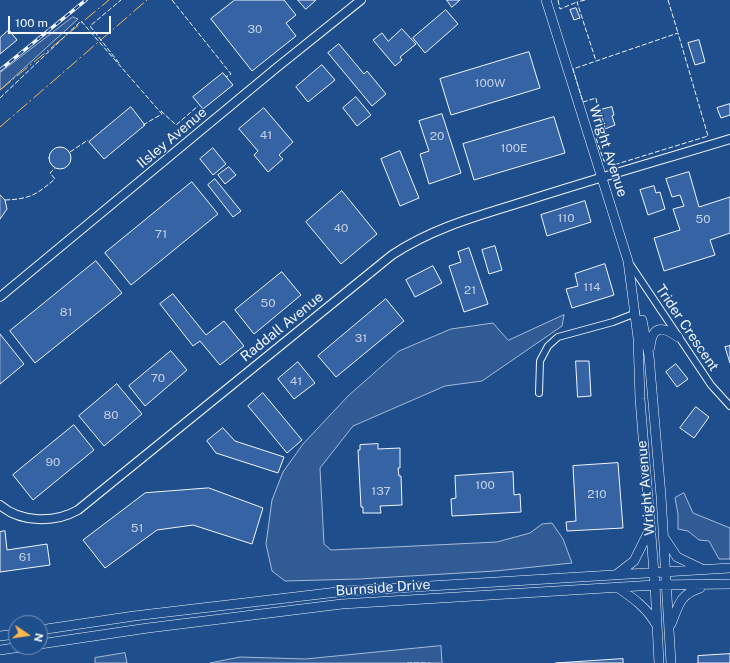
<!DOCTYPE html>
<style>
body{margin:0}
#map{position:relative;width:730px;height:663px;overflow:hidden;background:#1f4e8c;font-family:"Public Sans",sans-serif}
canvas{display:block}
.north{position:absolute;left:8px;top:615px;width:40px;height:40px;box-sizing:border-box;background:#1f4e8c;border:1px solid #7391ba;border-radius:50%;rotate:103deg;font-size:11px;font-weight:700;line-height:16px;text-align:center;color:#f2f6ff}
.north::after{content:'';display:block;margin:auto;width:14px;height:18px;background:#ffb74d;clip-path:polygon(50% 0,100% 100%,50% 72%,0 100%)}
.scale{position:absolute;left:8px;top:16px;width:103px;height:18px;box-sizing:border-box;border:2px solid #f2f6ff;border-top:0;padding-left:5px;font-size:12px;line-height:14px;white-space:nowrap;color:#f2f6ff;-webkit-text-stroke:3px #1f4e8c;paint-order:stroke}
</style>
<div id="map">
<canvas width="730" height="663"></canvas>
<div class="north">N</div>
<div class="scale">100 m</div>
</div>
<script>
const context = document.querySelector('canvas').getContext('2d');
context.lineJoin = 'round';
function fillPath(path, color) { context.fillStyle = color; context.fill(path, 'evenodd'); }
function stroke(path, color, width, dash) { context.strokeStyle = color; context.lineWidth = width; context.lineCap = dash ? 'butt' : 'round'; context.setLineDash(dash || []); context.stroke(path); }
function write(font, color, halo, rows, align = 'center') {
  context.font = font + ' "Public Sans",sans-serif'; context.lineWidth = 3; context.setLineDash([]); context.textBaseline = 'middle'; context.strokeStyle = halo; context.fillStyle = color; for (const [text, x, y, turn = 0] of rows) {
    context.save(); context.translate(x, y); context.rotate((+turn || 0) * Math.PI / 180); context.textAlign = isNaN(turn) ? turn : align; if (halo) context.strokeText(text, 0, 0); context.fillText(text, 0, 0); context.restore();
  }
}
const built = new Path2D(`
 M73,17L78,19L0,90V73Z
 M564,315L562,326L482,381L445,386L353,426L320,468L324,544L331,550L497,542L530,533L542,524L552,523L563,539L572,563L495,571L359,579L285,581L272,571L266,544L272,500L283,472L303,444L348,396L399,351L451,329L493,323L508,340Z
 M684,493L693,513L730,528V559H719L709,541L699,540L688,531L678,529V514L675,498Z
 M441,646L442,663H210L240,657L305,659Z
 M125,653L127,663H95V658Z`);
fillPath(built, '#305b95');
stroke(built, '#a8bbd7', 1);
const building = new Path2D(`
 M235,0H284L296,15L286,23L296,36L252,71L211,19Z
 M298,0H316L306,9Z
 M447,0H460L452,7Z
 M576,8L580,18L574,20L570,10Z
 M446,10L458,24L425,53L413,38Z
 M402,29L416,44L400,57L402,60L395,66L373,40L382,33L388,41Z
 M9,30L17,40L0,54V38Z
 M699,40L705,62L695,65L688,43Z
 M339,44L364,74L367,71L386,94L372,106L328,53Z
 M529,52L540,88L451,115L440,79Z
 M322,65L335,80L308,102L296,87Z
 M223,73L233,85L203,109L193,97Z
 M356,97L371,115L357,126L343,108Z
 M730,104V115L721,118L717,108Z
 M131,107L145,125L104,159L89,142Z
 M612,107L614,115L612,116L615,125L605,129L600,110Z
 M264,108L293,142L279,155L283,159L268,172L254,155L258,151L239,129Z
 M442,114L461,173L429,184L420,154L429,151L419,121Z
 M554,117L565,153L474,180L463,144Z
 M49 158a11 11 0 1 1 22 0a11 11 0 1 1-22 0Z
 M213,148L226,164L213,175L200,159Z
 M400,151L419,198L400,206L381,159Z
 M229,167L236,175L225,184L218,175Z
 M689,172L699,207L730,197V233L710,240L715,255L664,271L654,238L680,230L673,209L684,206L680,195L672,197L666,179Z
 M215,179L241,211L233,217L208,185Z
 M192,182L218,214L131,285L105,253Z
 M654,186L656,193L660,192L665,209L648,215L640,190Z
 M342,191L377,234L341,264L306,222Z
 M0,195L5,200L7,209L0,219Z
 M585,201L591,222L547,236L541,215Z
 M495,246L502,270L489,274L482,250Z
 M469,248L488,304L464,312L449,266L461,262L458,252Z
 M96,261L122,293L35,363L10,331Z
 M605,264L614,295L572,308L566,289L578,286L575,274Z
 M433,266L442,283L415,297L406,280Z
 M282,272L301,295L254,334L235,310Z
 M173,294L206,335L224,321L244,346L220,365L200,341L193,346L160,304Z
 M386,299L404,321L336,377L318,356Z
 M0,334L24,364L0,384Z
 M730,346V363L725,347Z
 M171,351L187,370L145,406L129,386Z
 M576,361H589L591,396L578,397Z
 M298,362L315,383L294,399L278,379Z
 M676,364L688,379L677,387L666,372Z
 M117,384L142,414L104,446L79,416Z
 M263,393L302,440L287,453L248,406Z
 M696,407L709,417L694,438L680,428Z
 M74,425L94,450L33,500L13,475Z
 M223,428L235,441L284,457L278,473L216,453L207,441Z
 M378,444V449L400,448V468H398L399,476H401L402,505L380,506L381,513H363V507H361L358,450H360V445Z
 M618,463L623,528L567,531L566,522L576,521L573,466Z
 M513,472L514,495L520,494L521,512L452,516L451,499L456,498L455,476Z
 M209,488L263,508L252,544L193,525L157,530L105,568L83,540L145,493Z
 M5,531L7,550L47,544L50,565L0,572V532Z
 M730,654V663H698V656Z
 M623,659V663H556Z`);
fillPath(building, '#3563a3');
stroke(building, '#f2f6ff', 1);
const minor = new Path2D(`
 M630,264L711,385L730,406
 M539,393L540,361L548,346L558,337L613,322L636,313`);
const tertiary = new Path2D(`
 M0,297L275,69L361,0
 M0,505C21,523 55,523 78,510L392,255C436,226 482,215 532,199C598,178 664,159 730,139`);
const secondary = new Path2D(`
 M546,0L628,261L638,338L640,399L655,585L659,663
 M642,320L649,356L661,496L671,663
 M650,347C652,325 663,326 678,337
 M665,539L677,557L702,569
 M617,574L634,561L650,529
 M617,587C633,598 646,607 656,624
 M671,624C679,605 679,595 700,588
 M40,630L134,616L346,591L730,568
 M0,636L16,634
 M40,644L148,628L342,604L655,585L730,584
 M0,650L21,647`);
stroke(minor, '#f2f6ff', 8);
stroke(tertiary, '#f2f6ff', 10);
stroke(secondary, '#f2f6ff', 10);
stroke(minor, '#1f4e8c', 6);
stroke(tertiary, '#1f4e8c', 8);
stroke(secondary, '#1f4e8c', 9);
const rail = new Path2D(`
 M0,70L86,0`);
stroke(rail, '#f2f6ff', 3.5);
stroke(rail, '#1f4e8c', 2, [6]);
stroke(new Path2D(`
 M172,0L231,74L226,77
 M558,0L560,9L577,2
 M585,0L577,2L596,61
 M668,0L678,33
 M119,63L90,26L121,0
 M0,98L81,21L162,114L143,125
 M598,110L596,98L583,102L573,69L678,33L708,136L617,164L604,161L596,138L607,134L605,129
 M161,111L176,125L198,106
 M70,152L88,140
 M5,200C30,199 36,195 55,179L50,173L55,168
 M407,663H430`), '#f2f6ff', 1, [5, 2]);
stroke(new Path2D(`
 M0,90L109,0
 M0,127L147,0`), '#ffb74d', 1, [14, 3, 2, 3]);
write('12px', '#c3d1e8', null, [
 ["30",255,29],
 ["100W",490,83],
 ["41",266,135],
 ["20",437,136],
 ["100E",514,148],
 ["110",566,218],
 ["50",703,219],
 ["40",341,228],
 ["71",161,234],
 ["114",592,287],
 ["21",470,290],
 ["50",268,303],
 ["81",66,312],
 ["31",361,338],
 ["70",158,378],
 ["41",296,381],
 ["80",111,415],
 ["90",53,462],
 ["100",485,485],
 ["137",381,491],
 ["210",597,494],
 ["51",137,528],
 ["61",25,557]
]);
write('14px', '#f2f6ff', '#1f4e8c', [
 ["Ilsley Avenue",172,138,-40],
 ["Wright Avenue",608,151,72],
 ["Raddall Avenue",282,327,-39],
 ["Trider Crescent",687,328,56],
 ["Wright Avenue",646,488,-95],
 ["Burnside Drive",383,588,-4]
]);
</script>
